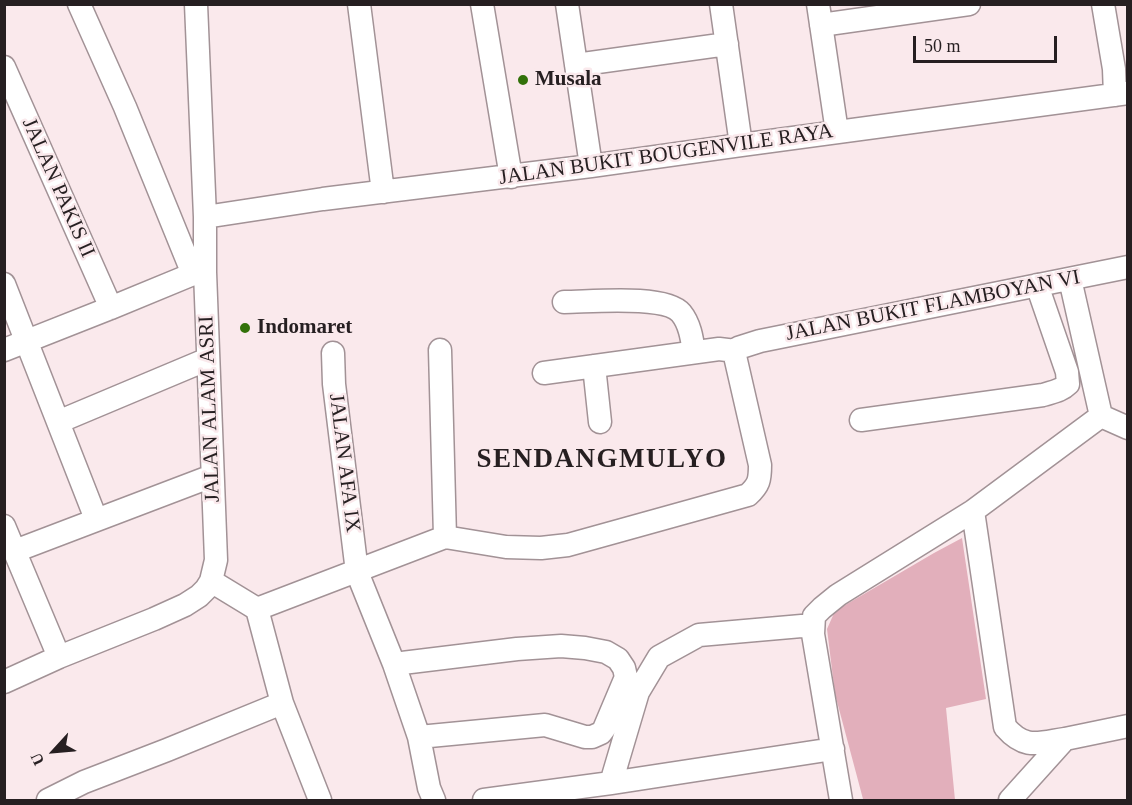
<!DOCTYPE html>
<style>
body{margin:0}
#map{position:relative;width:1132px;height:805px;overflow:hidden;background:#fae9ec;font-family:"Times New Roman",serif}
canvas{display:block}
.frame{position:absolute;inset:0;border:6px solid #261f21;pointer-events:none}
.north{position:absolute;left:24px;top:721px;width:60px;height:60px;-webkit-text-stroke:4px #fae9ec;paint-order:stroke;rotate:244deg;font-size:16px;font-weight:700;line-height:24px;text-align:center;color:#261f21}
.north::after{content:'';display:block;margin:auto;width:21px;height:27px;background:#261f21;clip-path:polygon(50% 0,100% 100%,50% 72%,0 100%)}
.scale{position:absolute;left:913px;top:36px;width:144px;height:27px;box-sizing:border-box;border:3px solid #261f21;border-top:0;padding-left:8px;font-size:18px;line-height:21px;white-space:nowrap;color:#261f21;-webkit-text-stroke:4px #fae9ec;paint-order:stroke}
</style>
<div id="map">
<canvas width="1132" height="805"></canvas>
<div class="frame"></div>
<div class="north">U</div>
<div class="scale">50 m</div>
</div>
<script>
const context = document.querySelector('canvas').getContext('2d');
context.lineJoin = 'round';
function fillPath(path, color) { context.fillStyle = color; context.fill(path, 'evenodd'); }
function stroke(path, color, width, dash) { context.strokeStyle = color; context.lineWidth = width; context.lineCap = dash ? 'butt' : 'round'; context.setLineDash(dash || []); context.stroke(path); }
function write(font, color, halo, rows, align = 'center') {
  context.font = font + ' "Times New Roman",serif'; context.lineWidth = 5; context.setLineDash([]); context.textBaseline = 'middle'; context.strokeStyle = halo; context.fillStyle = color; for (const [text, x, y, turn = 0] of rows) {
    context.save(); context.translate(x, y); context.rotate((+turn || 0) * Math.PI / 180); context.textAlign = isNaN(turn) ? turn : align; if (halo) context.strokeText(text, 0, 0); context.fillText(text, 0, 0); context.restore();
  }
}
fillPath(new Path2D(`
 M962,538L986,699L946,708L955,800H858L863,799L835,694L827,629L835,611L934,553Z`), '#e2afbb');
const street = new Path2D(`
 M79,4L125,107L193,274
 M359,4L383,192
 M482,4L511,177
 M567,4L591,166
 M721,4L741,145
 M818,4L837,132
 M1103,4L1114,69L1115,95
 M821,25L969,4
 M576,65L727,44
 M4,67L111,308
 M205,217L323,199L591,166L741,145L1128,93
 M1070,279L1101,416
 M4,284L96,519
 M564,302C589,302 665,294 681,313C690,324 692,339 694,352
 M4,350L113,307L193,274L205,272
 M440,350L445,537
 M333,353L334,384L357,572L394,664L419,737L429,788L434,800
 M594,366L600,422
 M544,373L719,349L736,351
 M1101,416L1128,428
 M861,420L1043,395C1052,392 1061,391 1068,384L1067,372L1037,285
 M58,422L208,359
 M973,511L1005,727C1025,750 1038,743 1065,739
 M4,526L59,657
 M15,551L212,476
 M211,581L257,609L282,703L320,800
 M257,609L445,537L506,547L541,548L568,545L748,495C759,485 760,480 760,465L735,356L736,351L738,348L760,341L1128,267
 M394,664L517,649L561,646L585,648L606,652L618,659L624,668L626,677L604,729L601,733L592,737H585L545,725L419,737
 M4,682L59,657L154,619L185,605L199,596L206,589L211,581L216,560L205,272V217L196,4
 M611,783L638,692L659,657L699,635L813,625
 M48,800L84,782L167,750L282,703
 M484,800L611,783L833,749
 M841,800L813,634L814,616L822,608L838,595L973,511L1101,416
 M1010,800L1065,739L1128,726`);
stroke(street, '#a29296', 25);
stroke(street, '#fff', 22);
for (const [x, y, r, color] of [
 [523,80,6,"#327109"],
 [245,328,6,"#327109"]
]) { const dot = new Path2D(); dot.arc(x, y, r, 0, 2 * Math.PI); context.fillStyle = color; context.fill(dot); stroke(dot, '#fae9ec', 2); }
write('bold 21px', '#261f21', '#fae9ec', [
 ["Musala",535,80],
 ["Indomaret",257,328]
], 'left');
write('21px', '#261f21', '#fae9ec', [
 ["JALAN BUKIT BOUGENVILE RAYA",666,155,-8],
 ["JALAN PAKIS II",58,188,66],
 ["JALAN BUKIT FLAMBOYAN VI",933,306,-11],
 ["JALAN ALAM ASRI",210,409,-92],
 ["JALAN AFA IX",344,463,83]
]);
context.letterSpacing = '1.5px';
write('bold 27px', '#261f21', '#fae9ec', [
 ["SENDANGMULYO",602,460]
]);
context.letterSpacing = '0px';
</script>
